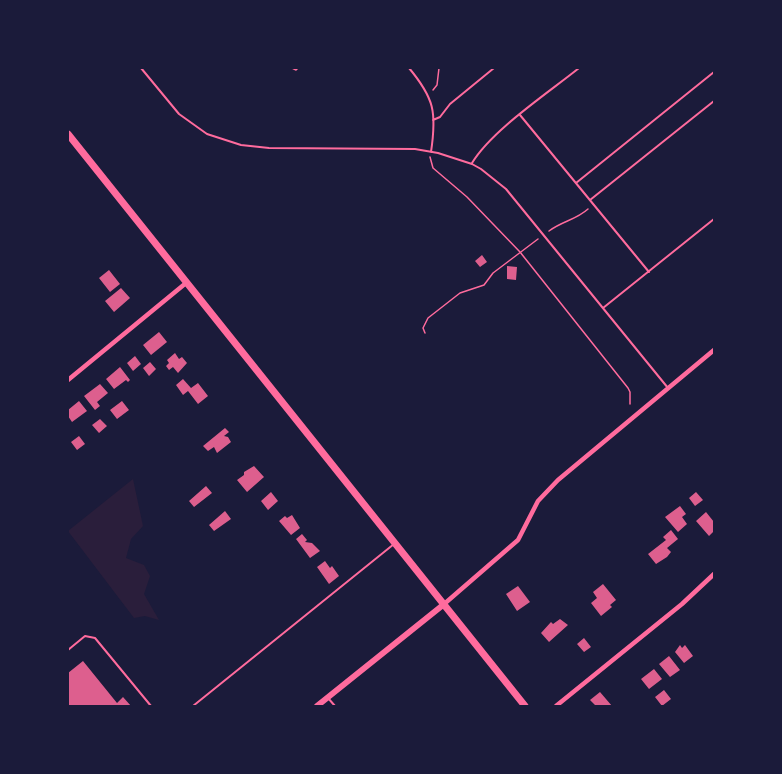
<!DOCTYPE html>
<style>
body{margin:0}
#map{position:relative;width:782px;height:774px;overflow:hidden;background:#1b1b3a;font-family:Manrope,sans-serif}
canvas{display:block}
.frame{position:absolute;inset:0;border:69px solid #1b1b3a;pointer-events:none}
</style>
<div id="map">
<canvas width="782" height="774"></canvas>
<div class="frame"></div>
</div>
<script>
const context = document.querySelector('canvas').getContext('2d');
context.lineJoin = 'round';
function fillPath(path, color) { context.fillStyle = color; context.fill(path, 'evenodd'); }
function stroke(path, color, width, dash) { context.strokeStyle = color; context.lineWidth = width; context.lineCap = dash ? 'butt' : 'round'; context.setLineDash(dash || []); context.stroke(path); }
fillPath(new Path2D(`
 M133,479L143,526L131,539L126,558L144,565L150,576L144,594L159,620L145,616L134,618L68,531Z`), '#2a1e3b');
fillPath(new Path2D(`
 M482,255L487,262L480,267L475,261Z
 M507,266L517,267L516,280L507,279Z
 M109,270L120,284L110,292L99,278Z
 M121,288L130,298L114,312L105,301Z
 M159,332L167,342L151,355L143,345Z
 M175,353L179,359L182,357L187,363L178,373L173,367L169,370L166,366L169,363L167,360Z
 M135,356L141,364L133,371L127,363Z
 M150,362L156,369L149,376L143,368Z
 M120,367L130,380L128,382L126,380L114,389L106,379Z
 M183,379L191,388L198,383L208,396L198,404L188,391L183,395L176,385Z
 M100,384L108,393L97,402L100,406L95,410L84,396Z
 M79,401L87,411L72,422L68,416V410Z
 M122,401L129,410L117,419L110,410Z
 M100,419L107,426L99,433L92,425Z
 M225,428L229,432L224,436L228,437L231,442L217,453L214,447L208,451L203,446Z
 M79,436L85,444L77,450L71,442Z
 M254,466L264,477L247,492L237,480L244,475V472Z
 M206,486L212,493L194,507L189,501Z
 M271,492L278,501L268,510L261,501Z
 M696,492L703,500L695,506L689,498Z
 M680,506L686,514L682,517L687,524L678,532L665,517Z
 M225,511L231,519L214,531L209,525Z
 M706,512L714,522V531L709,536L696,521Z
 M292,515L300,528L291,535L279,521L285,516L287,518Z
 M671,530L678,539L667,548L671,552L667,557L656,564L648,554L666,540L663,537Z
 M302,534L307,540L305,542L312,543L320,551L310,558L296,539Z
 M325,561L330,568L332,566L339,576L329,584L317,567Z
 M603,584L616,600L610,605L612,607L601,616L591,603L597,598L593,592Z
 M518,586L530,602L517,611L506,594Z
 M560,619L568,625L549,642L541,633L551,622L553,624Z
 M584,638L591,647L584,652L577,644Z
 M680,645L682,648L685,645L693,656L684,663L675,652Z
 M669,656L680,670L670,677L659,664Z
 M83,661L117,703L123,697L131,706H68V673Z
 M654,669L662,679L649,689L641,679Z
 M664,690L671,699L662,706L655,697Z
 M600,692L612,706H596L590,700Z`), '#dd5f8e');
stroke(new Path2D(`
 M292,68L296,70L298,68
 M433,90L437,85L439,68
 M430,157L433,168L467,197L520,252L628,388L630,392V404
 M549,231C562,221 576,220 588,209
 M425,333L423,328L428,318L460,293L484,285L493,273L538,239`), '#ff6b9d', 1.5);
stroke(new Path2D(`
 M141,68L179,114L207,134L241,145L269,148L415,149L438,153L472,164L481,169L506,189L668,388
 M409,68C434,98 437,112 431,152
 M520,115L649,272
 M433,120L440,117L450,104L494,68
 M472,163C492,130 548,93 579,68
 M576,183L714,72
 M590,200L714,101
 M603,308L714,219
 M68,650L85,636L95,638L151,706
 M328,698L335,706
 M193,706L394,544`), '#ff6b9d', 2);
stroke(new Path2D(`
 M68,380L186,283
 M443,605L518,540L538,501L558,480L714,350
 M556,706L682,604L714,574`), '#ff6b9d', 4.5);
stroke(new Path2D(`
 M317,706L443,605`), '#ff6b9d', 6);
stroke(new Path2D(`
 M68,134L525,706`), '#ff6b9d', 7);
</script>
